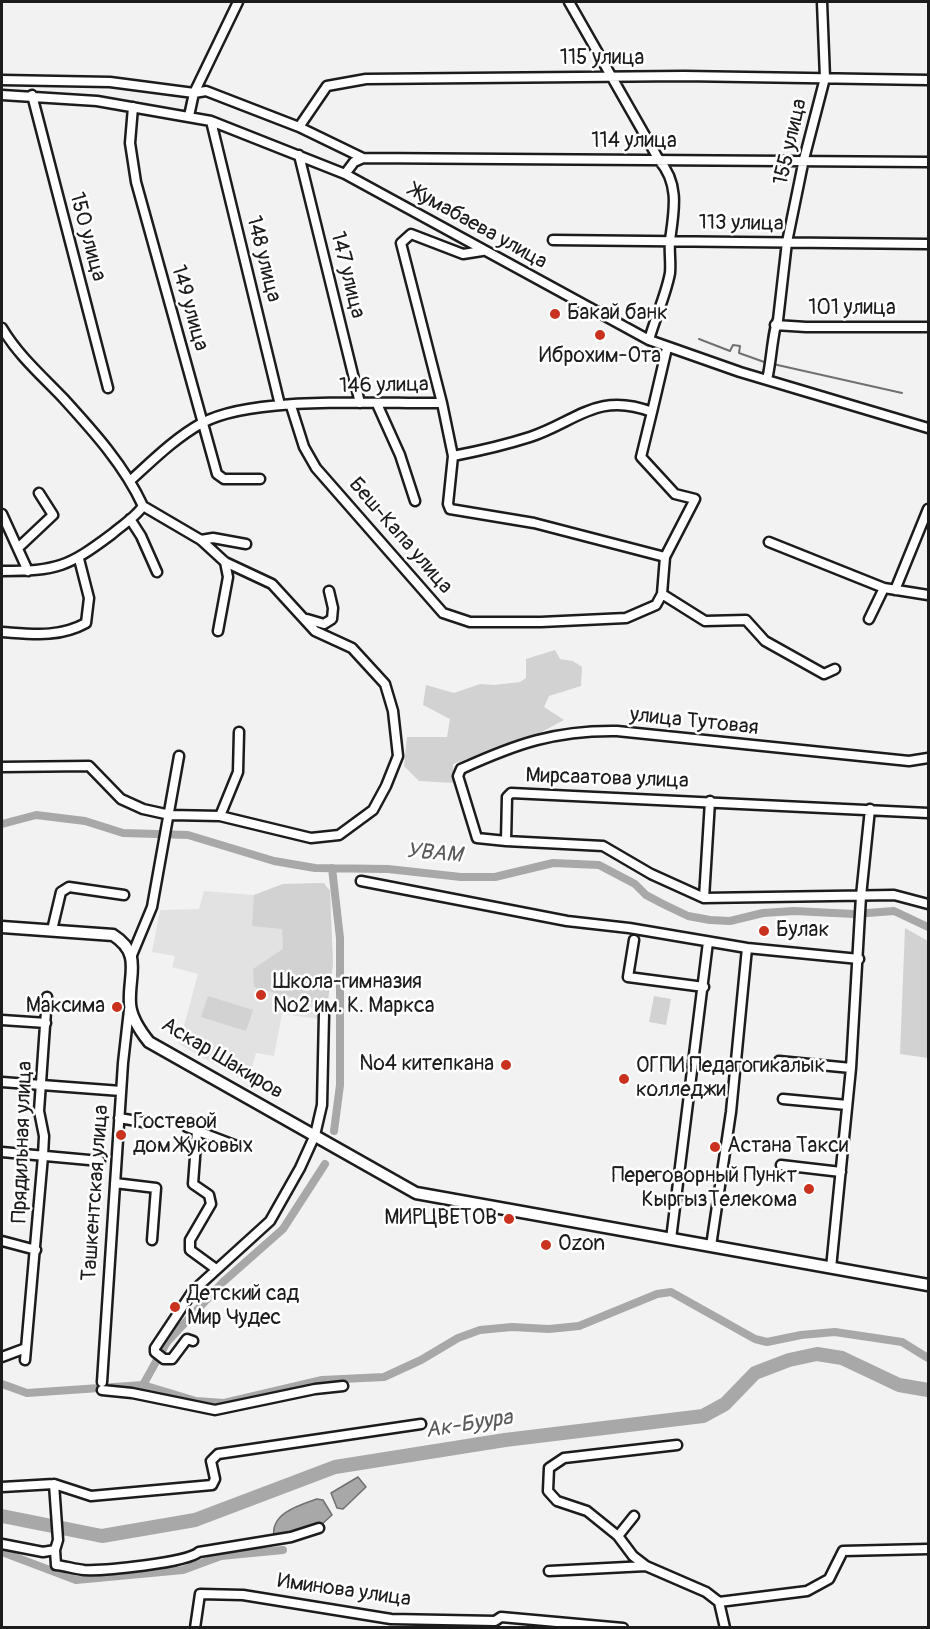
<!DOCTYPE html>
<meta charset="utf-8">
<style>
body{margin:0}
#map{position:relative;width:930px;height:1629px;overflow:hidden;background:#f2f2f2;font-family:Pangolin,sans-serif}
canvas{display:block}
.frame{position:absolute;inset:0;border:3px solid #1c1c1c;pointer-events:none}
</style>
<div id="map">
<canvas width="930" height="1629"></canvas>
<div class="frame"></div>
</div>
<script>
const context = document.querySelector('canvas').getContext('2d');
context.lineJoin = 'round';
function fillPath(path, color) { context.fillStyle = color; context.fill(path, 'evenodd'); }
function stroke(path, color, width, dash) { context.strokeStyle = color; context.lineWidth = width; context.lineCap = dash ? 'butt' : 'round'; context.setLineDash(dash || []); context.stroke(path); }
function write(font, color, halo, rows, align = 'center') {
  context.font = font + ' Pangolin,sans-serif'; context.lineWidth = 5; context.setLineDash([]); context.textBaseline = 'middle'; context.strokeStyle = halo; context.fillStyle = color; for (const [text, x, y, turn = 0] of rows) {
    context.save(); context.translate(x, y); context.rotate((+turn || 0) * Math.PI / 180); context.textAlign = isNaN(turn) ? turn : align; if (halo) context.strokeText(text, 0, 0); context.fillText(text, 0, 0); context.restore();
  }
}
fillPath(new Path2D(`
 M323,883L330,891L333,964L327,1007L319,1019L282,1014L274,1056L256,1053L248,1083L179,1044L198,974L172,967L175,956L152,952L160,910L199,909L204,891L254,895L283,884Z`), '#e2e2e2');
fillPath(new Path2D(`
 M555,650L560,659L573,661L582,667L581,686L549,696L544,707L564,720L536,735L453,764L454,783L419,781L404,766L407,737H447L450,719L423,705L426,685L454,693L480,684L494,685L520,682L526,678V659Z
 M324,883L330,891L333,964L327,1007L254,987L253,969L283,949L282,929L252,926L254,895L283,884Z
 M905,928L928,941V1058L900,1054Z
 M208,996L253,1010L246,1031L201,1017Z
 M654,996L671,999L666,1025L649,1022Z`), '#d2d2d2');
const water = new Path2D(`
 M358,1477L366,1487L343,1509L337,1508L331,1493Z
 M317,1499L323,1500L332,1515L321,1525L274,1537C270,1513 300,1505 317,1499Z`);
fillPath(water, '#a8a8a8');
stroke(water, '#707070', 1.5);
stroke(new Path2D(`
 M699,339L730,351L733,345L740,346L739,353L767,363
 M773,364L902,393`), '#707070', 2);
stroke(new Path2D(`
 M2,824L36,815L85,821L123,833L188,835L274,861L315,868L388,869L461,877H495L553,863L599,865L635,884L646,895L661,903L688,916L710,920L730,921L763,913L794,911L854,914L894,911L928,927
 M332,868L340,938V1085L334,1131
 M2,1384L27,1393L143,1385L196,1401L224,1403L322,1380L384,1377L421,1360L458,1338L480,1330L512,1327L549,1329L579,1326L657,1294L671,1292L755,1339L767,1342L801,1335L835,1332L902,1342L928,1358
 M143,1385L167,1342L223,1282L283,1229L325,1164
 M2,1552L76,1580L183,1570L221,1556L283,1550`), '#a8a8a8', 8);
stroke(new Path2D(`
 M2,1516L102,1536L195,1520L335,1467L505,1440L703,1416L725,1404L755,1373L789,1360L817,1354L842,1358L899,1385L928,1390`), '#a8a8a8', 14);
const minor = new Path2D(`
 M569,2L659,160C680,184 674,211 670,240C669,251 671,262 670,273C666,295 655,318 649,340
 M2,80L110,82L194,93L206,91L299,127L363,158
 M2,95L97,101L211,121L345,174L649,340L740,372L928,428
 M32,95L108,388
 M133,107L130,143L136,182L217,474L224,479H260
 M189,116L194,93L238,2
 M211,121L280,405
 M299,127L327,86L366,79L684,76L928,80
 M299,155L360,403
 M345,174L354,162L363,158L928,162
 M553,240L928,244
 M775,325L806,327H928
 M2,328C18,355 41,375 63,398C93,431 124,465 143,506
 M767,379C771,366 773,327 778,320L787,242L804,159L825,78L822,2
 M442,403L453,456L448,504L450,509L534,523L665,557
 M377,404L400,455L415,501
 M291,406L304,447L316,468L443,613L470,622H541L626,618L656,605L662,594L665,557L695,499L675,494L641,457L652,412
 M453,456C479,451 505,445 530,437C576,422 597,391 652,412L667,348
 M131,480C153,460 175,438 202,423C253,395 381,404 442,403L401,243L411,234L463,254L482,251
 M2,514L28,571
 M130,519L141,536L157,572
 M201,540L213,538L246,544
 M769,542L884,588L928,595
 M18,548L53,515L39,493
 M2,571C57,571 68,567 112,534C122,525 135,518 143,506
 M895,590L928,509
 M662,594L705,621L746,620L765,641L824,674L835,669
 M307,619L324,624L332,619L333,608L329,591
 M869,619L884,588
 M218,631L228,577L225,562
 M2,632C32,634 59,638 86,623L89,598L79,559
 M928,758L909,761L617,731C555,730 516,744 461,769L458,776L477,838L506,841L507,797L511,793L928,813
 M2,767L89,766L121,799L143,809L170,815L220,816L311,838L339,835L373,810L386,786L398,756L393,711L385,684L352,648L315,631L272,584L225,562L201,540L143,506
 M220,816L238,772L239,732
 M506,841L603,846L651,874L704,898L894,895L928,904
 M361,881L567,921L629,928L747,948L859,959
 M704,898L710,801
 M52,930L61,892L69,887L124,895
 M634,940L628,977L704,987
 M132,955L152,907L179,756
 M2,1020L46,1023
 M779,1061L851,1068
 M2,1082L121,1091
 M783,1099L847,1105
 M119,1118L149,1123
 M187,1127L237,1146
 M197,1131L193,1184L209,1195L211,1204L190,1240V1250L216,1269
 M2,1152L100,1161
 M781,1165L841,1172
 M115,1183L156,1188L152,1240
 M671,1239L708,942
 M2,1241L36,1250
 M711,1246L731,1112L747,948
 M831,1268L851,1068L861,896L870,809
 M193,1341L187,1339L172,1359H164L155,1352V1348L193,1291L270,1221L300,1168L315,1135L322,1105L324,1014
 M2,1357L26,1348
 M25,1360L43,1156L44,1136L39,1111L47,997
 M102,1382L123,1063L129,1010
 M102,1390L132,1393L215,1410L315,1389L343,1386
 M677,1445L564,1458L549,1468L548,1491L557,1501L587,1511L618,1536L633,1556L646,1566L706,1592L719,1602L725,1628
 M2,1487L54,1484L91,1496L212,1485L215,1479L211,1461L218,1454L421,1424
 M618,1536L634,1516
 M2,1544L43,1552L55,1550L58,1540L54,1484
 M55,1550L56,1565C65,1566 75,1569 84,1570C104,1571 186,1563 199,1552L291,1537L319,1528
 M549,1571L646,1566
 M719,1602L807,1591L829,1579L843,1551L928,1549
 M195,1628L200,1594L243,1595L391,1619L495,1621L501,1617L623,1628`);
const major = new Path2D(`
 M2,927L113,935C143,954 128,975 130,1004C131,1018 141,1032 149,1042L416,1193L928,1285`);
stroke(minor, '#1c1c1c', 13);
stroke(major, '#1c1c1c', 15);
stroke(minor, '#fff', 8);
stroke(major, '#fff', 10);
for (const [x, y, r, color] of [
 [555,314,6,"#c8321e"],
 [600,335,6,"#c8321e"],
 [764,931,6,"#c8321e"],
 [261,995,6,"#c8321e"],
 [117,1007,6,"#c8321e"],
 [506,1065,6,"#c8321e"],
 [624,1079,6,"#c8321e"],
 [121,1135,6,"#c8321e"],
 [715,1147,6,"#c8321e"],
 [809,1189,6,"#c8321e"],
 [509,1219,6,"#c8321e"],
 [546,1245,6,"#c8321e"],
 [175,1307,6,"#c8321e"]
]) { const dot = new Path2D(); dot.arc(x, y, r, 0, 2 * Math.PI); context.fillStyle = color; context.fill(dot); stroke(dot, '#fff', 2); }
write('21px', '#1c1c1c', '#fff', [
 ["115 улица",602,59],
 ["114 улица",634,142],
 ["155 улица",791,142,-77],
 ["113 улица",741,224,1],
 ["Жумабаева улица",478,227,29],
 ["150 улица",87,237,75],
 ["148 улица",263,259,76],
 ["147 улица",347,275,76],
 ["149 улица",189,308,74],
 ["101 улица",852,309],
 ["146 улица",384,386,-1],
 ["Беш-Капа улица",400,536,49],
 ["улица Тутовая",694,722,6],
 ["Мирсаатова улица",607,779,2],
 ["Аскар Шакиров",222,1059,31],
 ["Прядильная улица",23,1142,-88],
 ["Ташкентская улица",96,1193,-86],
 ["Иминова улица",344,1591,8]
]);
write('21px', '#1c1c1c', '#fff', [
 ["Бакай банк",567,314],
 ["Иброхим-Ота",600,357,"center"],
 ["Булак",776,931],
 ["Школа-гимназия",273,983],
 ["№2 им. К. Маркса",273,1007],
 ["Максима",105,1007,"right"],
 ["№4 китепкана",494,1065,"right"],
 ["ОГПИ Педагогикалык",636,1067],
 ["колледжи",636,1091],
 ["Гостевой",133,1123],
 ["дом Жуковых",133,1147],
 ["Астана Такси",727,1147],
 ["Переговорный Пункт",797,1177,"right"],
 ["КыргызТелекома",797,1201,"right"],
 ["МИРЦВЕТОВ",497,1219,"right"],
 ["Ozon",558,1245],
 ["Детский сад",187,1295],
 ["Мир Чудес",187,1319]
], 'left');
write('italic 22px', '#5b5b5b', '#fff', [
 ["УВАМ",434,854,5],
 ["Ак-Буура",469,1425,-9]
]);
</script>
